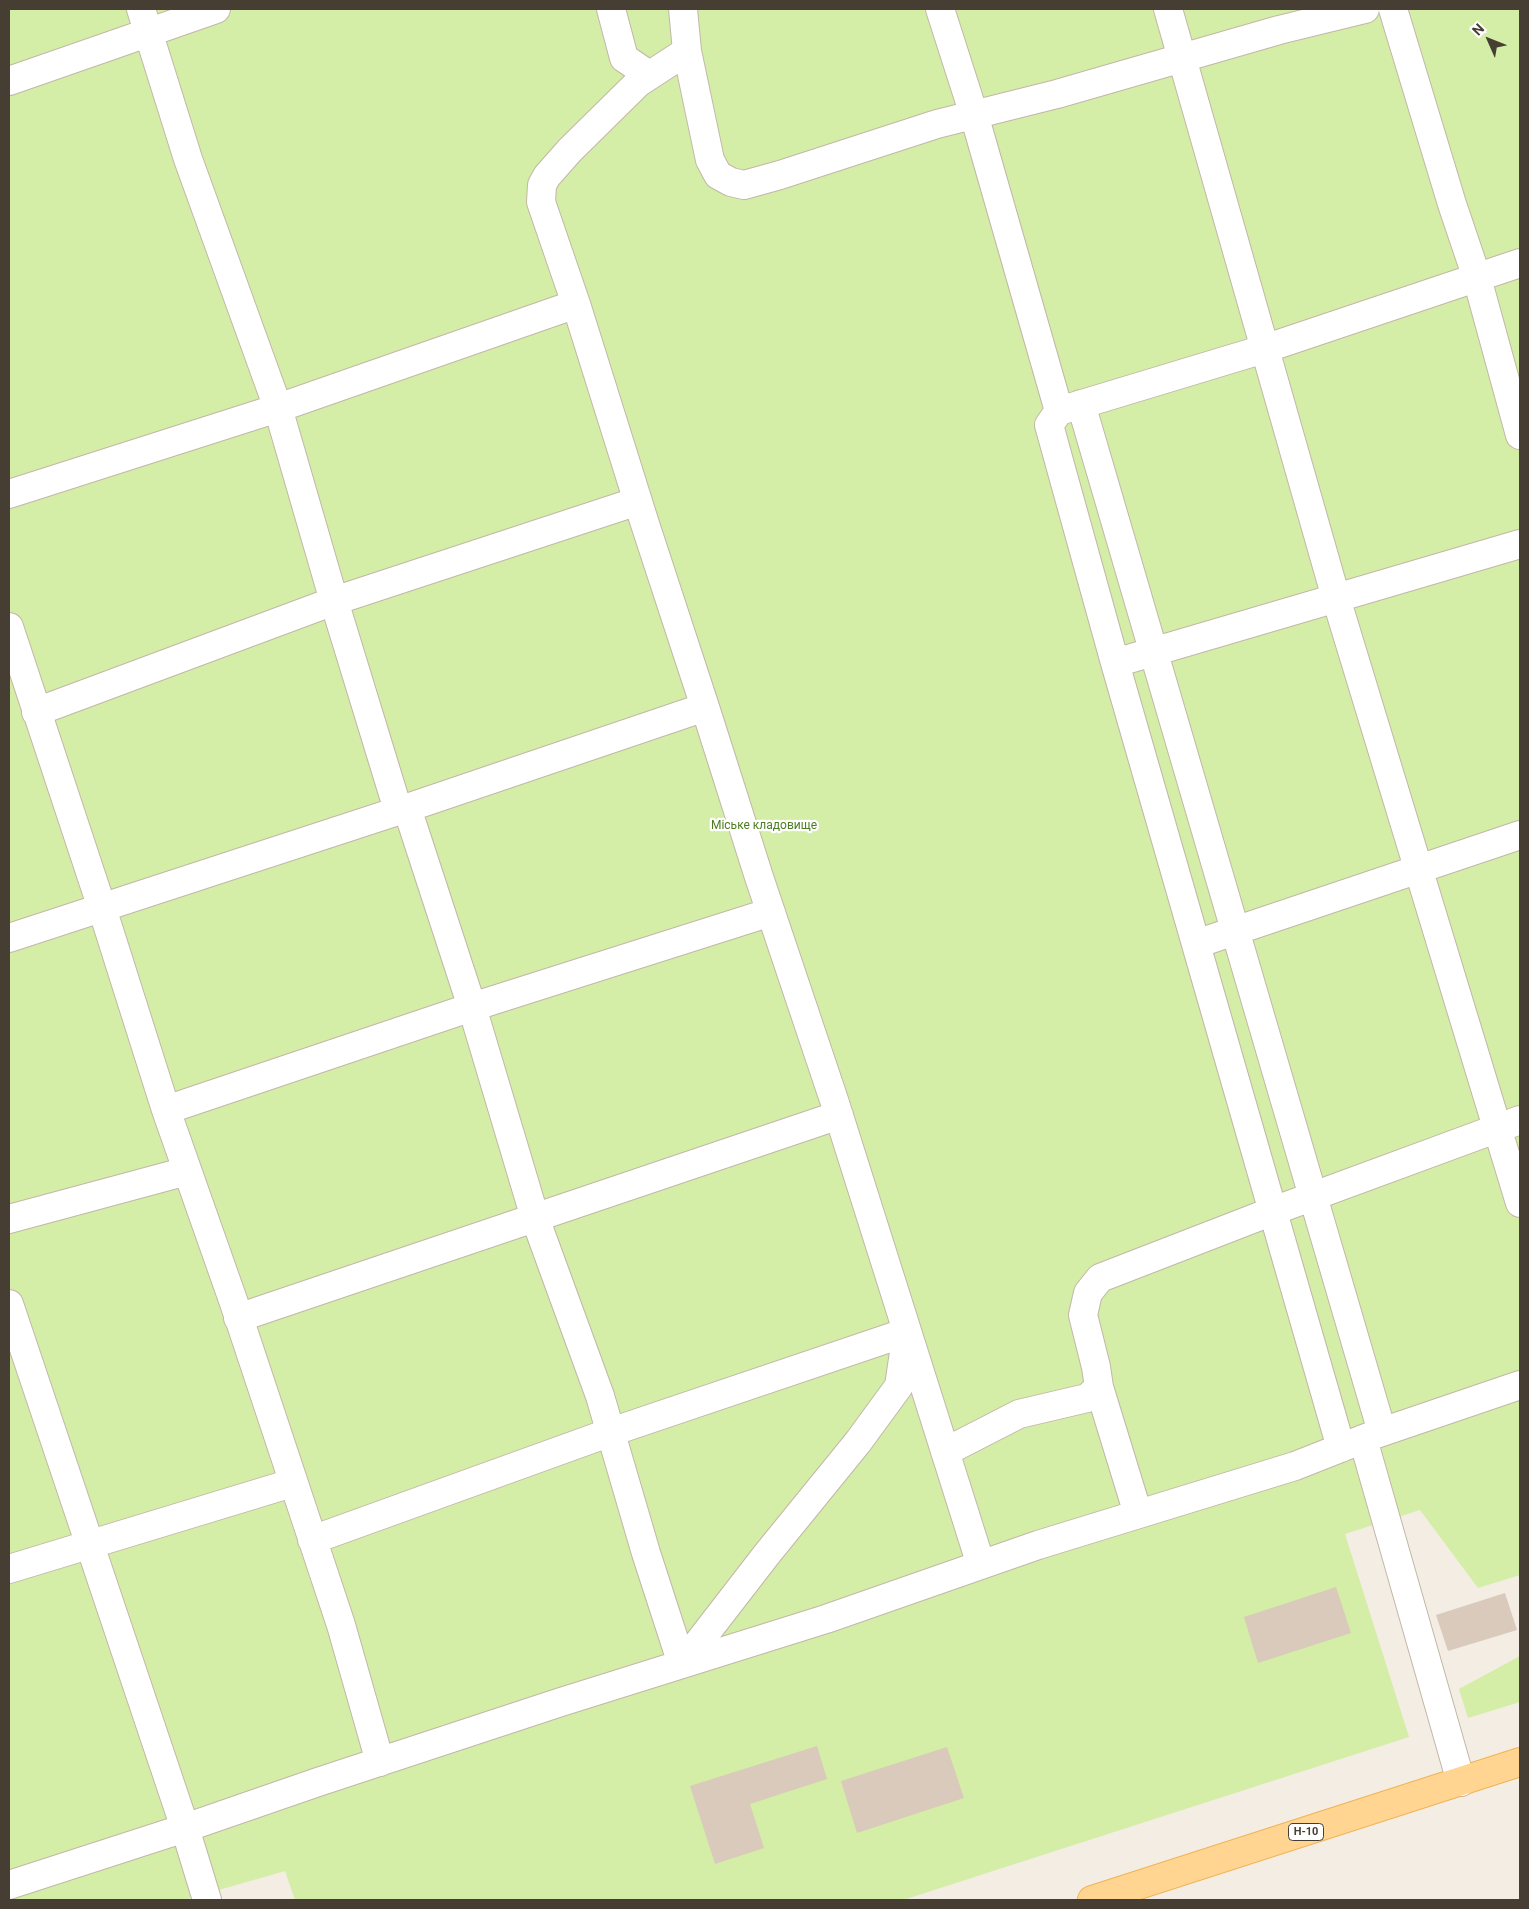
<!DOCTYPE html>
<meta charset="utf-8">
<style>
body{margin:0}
#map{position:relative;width:1529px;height:1909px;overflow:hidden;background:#f4ede3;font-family:Roboto,sans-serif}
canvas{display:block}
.frame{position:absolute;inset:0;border:10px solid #463d33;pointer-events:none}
.north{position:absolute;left:1464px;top:15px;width:50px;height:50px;-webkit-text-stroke:4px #fff;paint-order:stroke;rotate:314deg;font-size:14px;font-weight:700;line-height:20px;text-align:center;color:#463d33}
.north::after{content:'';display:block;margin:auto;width:18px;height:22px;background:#463d33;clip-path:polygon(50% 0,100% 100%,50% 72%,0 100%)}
</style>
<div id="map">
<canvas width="1529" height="1909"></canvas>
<div class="frame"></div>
<div class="north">N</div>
</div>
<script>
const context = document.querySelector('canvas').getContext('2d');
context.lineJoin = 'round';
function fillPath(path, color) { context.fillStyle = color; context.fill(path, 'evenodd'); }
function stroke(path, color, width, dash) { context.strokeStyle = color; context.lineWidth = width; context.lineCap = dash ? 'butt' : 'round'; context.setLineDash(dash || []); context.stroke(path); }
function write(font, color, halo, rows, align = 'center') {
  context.font = font + ' Roboto,sans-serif'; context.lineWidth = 4.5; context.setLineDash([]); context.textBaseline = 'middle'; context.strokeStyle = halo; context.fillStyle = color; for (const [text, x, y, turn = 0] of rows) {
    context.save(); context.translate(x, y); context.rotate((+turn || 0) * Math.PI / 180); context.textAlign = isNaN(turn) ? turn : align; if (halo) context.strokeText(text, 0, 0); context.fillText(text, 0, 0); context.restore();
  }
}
fillPath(new Path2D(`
 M9,9H1520V1575L1478,1588L1420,1510L1345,1534L1409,1737L903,1900H295L285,1871L184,1900H9Z
 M1520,1656V1702L1468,1718L1459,1689Z`), '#d4eda7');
fillPath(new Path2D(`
 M1336,1587L1351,1633L1258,1663L1244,1617Z
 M1505,1593L1517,1630L1448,1651L1436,1615Z
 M817,1746L827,1779L750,1804L764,1848L715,1864L690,1786Z
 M947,1747L964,1798L857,1833L841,1781Z`), '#d9cabb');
const minor = new Path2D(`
 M141,9L188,159L278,408L334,601L398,810
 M611,9L624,58L649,75
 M683,9L687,51L710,160L718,175L731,182L744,185L780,175L937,124L1057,94L1279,30L1365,9
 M940,9L975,118L1059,411
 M1168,9L1336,598L1520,1203
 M1393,9L1452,204L1477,278L1520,435
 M687,51L638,83L570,150L547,176L542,185L541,202L576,304L645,524L705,707L759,877L834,1100L981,1565
 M9,81L216,9
 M1081,404L1382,1432
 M9,494L278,408L576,304
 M9,627L102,908L166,1110L234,1303L341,1625L380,1762
 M1115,663L1520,544
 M36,712L334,601L638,501
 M407,808L472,1007L535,1218L600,1396L646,1553L682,1664
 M9,938L407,808L705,707
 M1196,944L1520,835
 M166,1110L472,1007L771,912
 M9,1219L187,1171
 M9,1304L185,1828L207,1900
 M238,1318L839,1115
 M1099,1387L1138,1514
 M1363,1439L1461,1782
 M1341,1448L1115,663L1049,425L1059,411L1264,349L1520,263
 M945,1452L1019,1414L1087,1398L1099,1387L1096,1367L1083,1315L1088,1293L1100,1278L1273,1211L1520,1120
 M312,1540L611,1432L907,1332L899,1386L858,1442L767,1554L682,1664
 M9,1569L292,1483
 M9,1885L185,1828L318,1782L561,1702L826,1619L1038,1545L1295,1466L1376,1434L1520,1385`);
const major = new Path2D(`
 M1092,1900L1520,1762`);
stroke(minor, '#c3b7a8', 30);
stroke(major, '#f0b355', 30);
stroke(minor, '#fff', 28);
stroke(major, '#ffd591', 28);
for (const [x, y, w] of [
 [1306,1832,35]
]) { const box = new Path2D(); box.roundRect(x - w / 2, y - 8.5, w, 17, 4); context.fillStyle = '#fff'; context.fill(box); stroke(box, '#463d33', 1); }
write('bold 11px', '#463d33', null, [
 ["Н-10",1306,1832]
]);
write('12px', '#4c7e20', '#fff', [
 ["Міське кладовище",764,826]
]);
</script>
